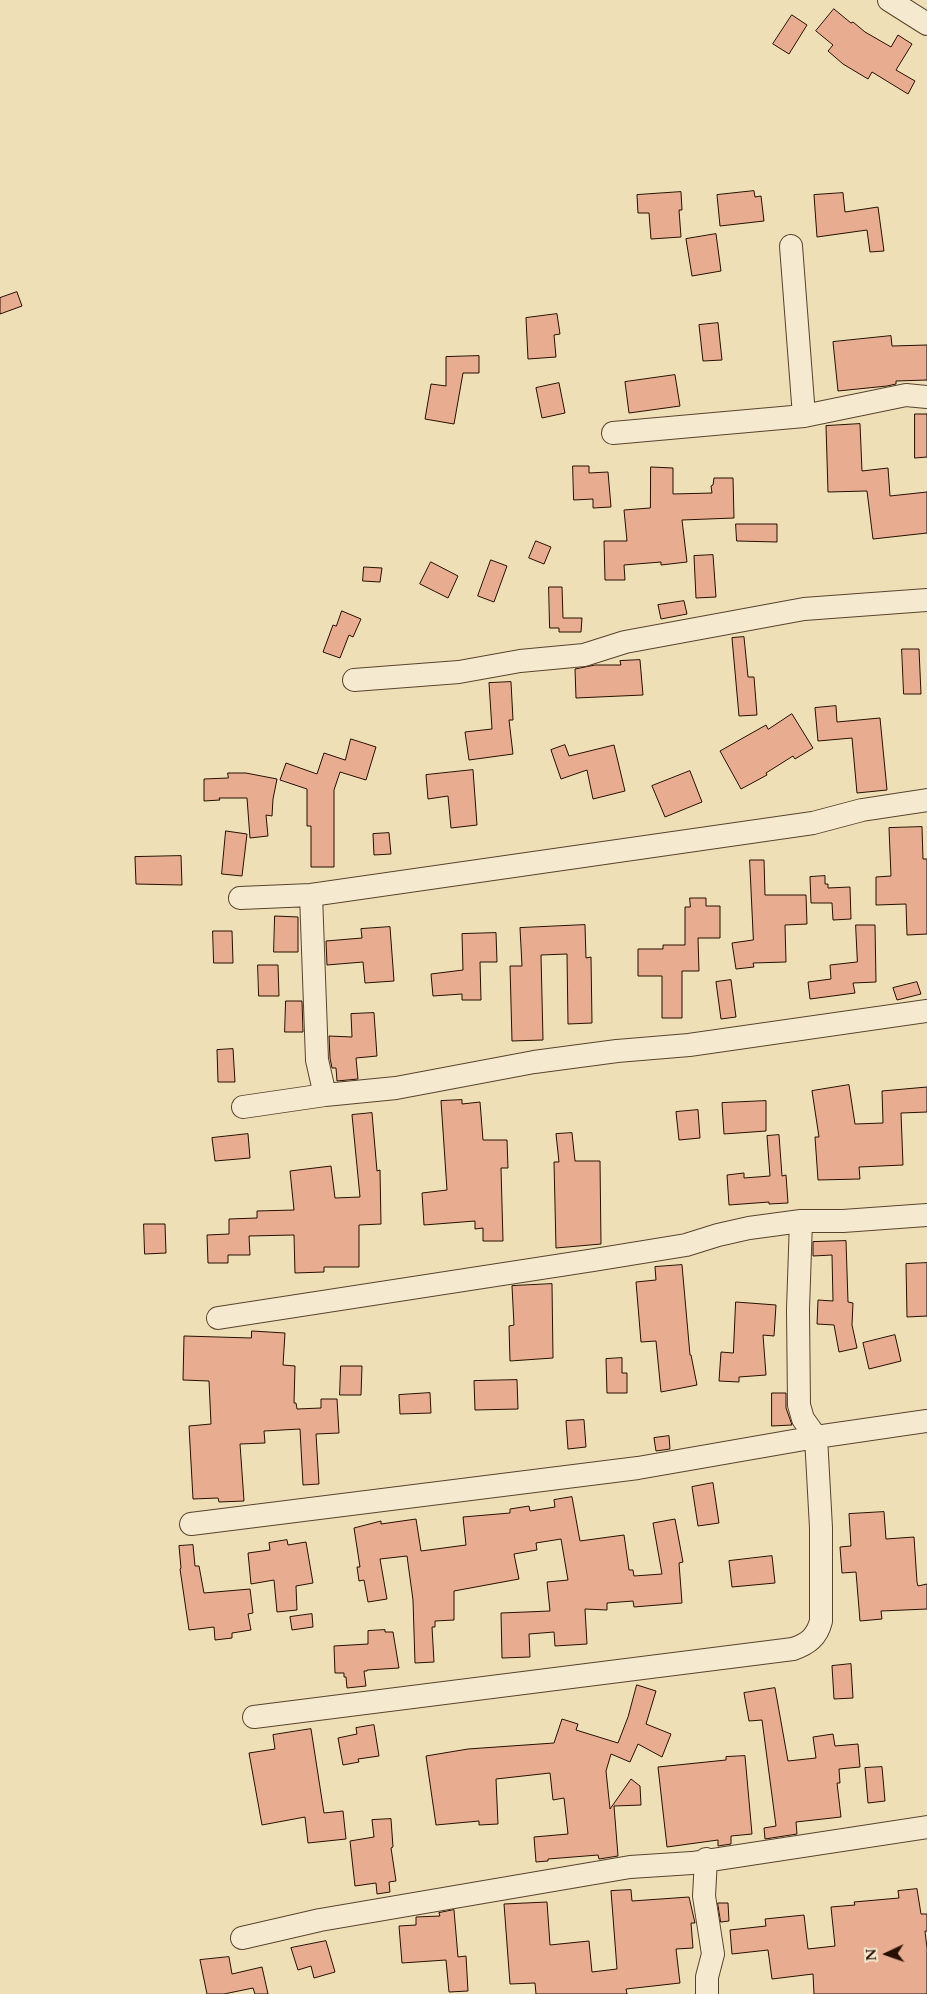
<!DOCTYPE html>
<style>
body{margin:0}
#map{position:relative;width:927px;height:1994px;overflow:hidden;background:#efdfb6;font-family:Cardo,serif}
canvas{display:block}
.north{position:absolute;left:862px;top:1929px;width:50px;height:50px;-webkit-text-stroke:4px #f5ead0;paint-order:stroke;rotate:267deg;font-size:14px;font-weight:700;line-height:20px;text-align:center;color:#270f00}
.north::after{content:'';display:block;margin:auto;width:18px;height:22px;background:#270f00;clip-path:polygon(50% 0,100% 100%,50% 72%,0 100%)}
</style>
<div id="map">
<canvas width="927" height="1994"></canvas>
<div class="north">N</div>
</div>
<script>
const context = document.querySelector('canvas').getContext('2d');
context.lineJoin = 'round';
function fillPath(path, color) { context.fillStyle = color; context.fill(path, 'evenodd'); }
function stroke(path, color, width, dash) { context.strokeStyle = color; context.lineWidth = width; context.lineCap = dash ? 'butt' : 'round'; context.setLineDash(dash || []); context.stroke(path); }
const building = new Path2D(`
 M834,9L851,23L853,22L865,32L891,47L898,35L912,44L896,70L915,81L908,94L872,72L868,79L843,64L828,51L833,45L816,31Z
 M792,15L807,25L789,54L773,44Z
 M754,191L755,197L761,196L764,221L720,226L717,195Z
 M681,192L682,210H679L681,237L651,239L649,213H638L637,195Z
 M843,193L845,212L878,207L884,251L870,252L867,230L817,237L814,195Z
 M716,234L721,271L692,276L686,239Z
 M17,292L22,306L0,314V298Z
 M557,314L560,334L554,335L556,357L528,359L526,318Z
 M718,323L722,360L703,361L699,325Z
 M891,336L892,346L927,345V380L896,381V384L887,386L838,391L833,342Z
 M479,356V373H463L454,424L425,419L431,384L446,386V357Z
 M675,375L680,406L629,413L625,382Z
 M559,383L565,413L542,418L536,388Z
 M915,414H927V457L915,458Z
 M860,424L862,471L888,468L890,496L927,492V533L873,539L867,491L828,492L826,426Z
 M573,466H589V473L608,472L611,507L593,508V499L574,500Z
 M651,467L673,468V494L712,493L711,486L713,485L714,478H733L734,518L682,520L687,562L661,565V562L624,565L625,580H605L604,541H627L624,510L650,508Z
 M736,524H777V542L737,541Z
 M536,541L551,547L544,564L529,558Z
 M713,555L716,597L696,598L694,556Z
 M491,560L507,566L494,602L478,596Z
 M431,562L458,576L448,598L420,584Z
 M364,567L382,568L380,582L363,581Z
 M549,587H562L563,618H582L581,632H559V628H550Z
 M684,601L687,614L661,619L658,605Z
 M342,611L361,619L353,637L349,635L340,658L323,652L333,625L336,626Z
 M744,637L748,677H754L757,715L739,716L732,638Z
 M902,649H919L921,694H904Z
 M640,660L643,695L576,698L575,669L595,665H621L620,661Z
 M511,682L513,720H509L513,754L469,760L465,732L492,729L489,683Z
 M836,706L837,722L880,718L887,790L857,793L852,738L818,741L815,708Z
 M792,714L813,748L795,759L793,756L766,773L767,775L741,789L720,751L766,725L768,729Z
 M351,739L376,747L366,780L340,772L334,790V867H311V826H307V789L280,780L286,763L317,774L324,753L345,760Z
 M565,745L569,756L614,745L625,791L593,799L587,770L561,779L551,750Z
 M473,770L477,825L451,828L448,796L428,799L426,775Z
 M690,771L702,802L665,817L652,786Z
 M228,773H246L277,779L273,799L272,816L266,815L268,836L250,838L247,798H219L220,800L204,801V779L228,778Z
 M922,827L923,859H927V934L907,935L906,904L876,905V877L891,876L889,828Z
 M226,831L247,834L242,876L222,874Z
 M389,833L391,854L374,855L373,834Z
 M181,856L182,885L136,884L135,857Z
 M750,860H764L765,895H806L807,924L785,925L786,962L753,963L754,967L736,969L732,943L753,940Z
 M825,876V884H828V888L850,887L851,919L833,920L832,903H811L810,877Z
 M690,898H706V906H720V938H698L699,971H682V1018H662V976H638V949H663V945H685V907H690Z
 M275,916L298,917V952H274Z
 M585,925L586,958L591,957L592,1023L568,1024L567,954L541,955L543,1040L512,1041L510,966H522L520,928Z
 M856,925H875L876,982L853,983L855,993L810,999L808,982L831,979L830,965L857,962Z
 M390,927L394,981L365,983L363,962L327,965L326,941L362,938L361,929Z
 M213,931H232L233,963H214Z
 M496,933L497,962H480L481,1000H462V994L433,996L431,974L463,970L462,934Z
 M258,965H278L279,996H259Z
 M731,980L736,1017L721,1019L716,982Z
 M917,982L921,994L897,1000L893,988Z
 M286,1001H302L303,1032H285Z
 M374,1013L377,1056L356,1058L358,1079L337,1081L336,1068H332L330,1058L329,1036L352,1037L351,1014Z
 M233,1049L235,1082H218L217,1050Z
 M849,1085L855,1124L883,1123L882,1091L927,1087V1112L901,1113L903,1165L859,1167L860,1179L818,1180L815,1137H819L812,1091Z
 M462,1100V1104L480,1102L483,1140H507L508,1168H501L503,1241H483V1228L475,1229V1221L424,1225L422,1193L447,1190L441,1101Z
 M766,1101V1131L724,1134L722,1103Z
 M698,1110L700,1138L679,1140L676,1112Z
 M372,1113L377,1171L380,1170L381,1224L359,1225V1267H324V1272L295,1273L294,1235L249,1236L250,1255H228V1263H208L207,1235L229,1234V1219L257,1218V1211L294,1210L290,1171L331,1166L335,1198L360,1197L352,1115Z
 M572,1133L575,1161H600L601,1244L556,1248L554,1162H559L556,1134Z
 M248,1134L250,1158L215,1161L212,1138Z
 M779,1135L782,1176L786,1175L788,1203L769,1204V1202L729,1205L727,1175L744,1173V1178L770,1176L767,1136Z
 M144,1224H165L166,1253L145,1254Z
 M846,1241L848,1302L853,1303L852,1325L857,1348L839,1352L834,1325L817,1324L818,1300L833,1301L832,1255L813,1256V1242Z
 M927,1263V1316L907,1317L906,1264Z
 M682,1265L690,1355H691L697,1385L661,1392L656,1341L641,1342L636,1282L656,1280L655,1267Z
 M552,1284L553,1358L510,1361L509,1326L514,1325L512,1286Z
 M736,1302L776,1305L774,1336L763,1335L766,1375L739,1377V1382L719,1381L721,1352L733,1353Z
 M252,1331L285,1333L283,1365L295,1366L294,1403H296L297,1409L321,1408V1399H337L339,1433L316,1434L319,1484L303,1485L300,1429L264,1431L265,1443L240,1444L244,1501L219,1502L218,1498L193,1499L189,1426L211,1424L209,1381L183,1380L184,1336L251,1338Z
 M895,1335L901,1361L869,1369L863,1343Z
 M622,1358V1373H627V1393H607L606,1359Z
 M341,1366H362L361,1395H340Z
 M517,1380L518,1409L475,1410L474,1381Z
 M430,1393L431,1413L400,1414L399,1395Z
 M772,1393H786V1408L792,1425L772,1426Z
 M584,1420L586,1447L568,1449L566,1421Z
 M669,1436L670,1449L656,1451L654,1438Z
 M713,1483L719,1523L698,1526L692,1487Z
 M572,1497L580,1541L624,1535L629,1570H633L634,1576L662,1574L653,1523L675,1519L683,1562L679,1563L682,1603L634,1607L633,1601L607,1603V1610L585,1609L587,1644L555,1646L554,1632L529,1634L530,1657L502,1658L501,1613L550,1611L547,1582L568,1580L561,1539L536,1543L537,1550L514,1554L519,1579L454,1591V1620L435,1621V1627H432L434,1662L415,1663L413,1600L407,1556L380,1559L387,1599L368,1602L364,1580L359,1581L357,1567H360L354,1528L381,1521V1524L416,1519L421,1551L466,1545L463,1517L510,1513V1509L529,1506L530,1511L555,1507L554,1500Z
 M884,1512L886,1539L914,1537L917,1582L918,1586L927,1584V1609L881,1611L882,1619L860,1621L856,1572L842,1573L840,1547L851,1546L849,1514Z
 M287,1540L288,1545L306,1542L313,1583L296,1586L297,1610L277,1612L274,1580L251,1584L248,1553L270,1550L269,1543Z
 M193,1545L195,1566H199L204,1593L250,1589L253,1613L248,1614L251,1630L232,1633V1638L215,1640L214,1627L189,1630L180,1569L181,1568L179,1546Z
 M772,1556L775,1583L732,1587L729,1561Z
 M312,1614L313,1627L292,1630L290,1617Z
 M385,1630V1632H393L399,1668L367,1670V1671H364L366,1686L347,1688L346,1677H344V1673H335L334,1646L368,1644V1631Z
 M851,1664L853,1698L834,1699L832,1666Z
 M637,1685L656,1691L646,1724L671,1734L662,1757L638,1744L630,1762L611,1754L606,1771L610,1809L631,1779L640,1786L641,1805L614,1806L618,1856L599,1859L598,1855L548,1859V1861L536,1862L534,1837L568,1834L564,1798L553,1800L550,1773L496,1779L498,1824L479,1825V1821L436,1825L426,1756L468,1749L554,1743L562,1719L578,1724L576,1730L618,1743L628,1717Z
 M775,1688L788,1761L816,1758L813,1737L833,1734L835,1746L858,1744L860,1767L839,1769L840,1783H837L841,1817L796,1822L797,1834L765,1839L764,1828L776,1826L762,1720L749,1721L744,1693Z
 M374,1725L379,1756L358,1759L359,1762L343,1765L338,1738L357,1734L356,1728Z
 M311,1729L324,1813L343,1811L346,1839L308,1843L305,1817L262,1825L249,1753L275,1749L273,1735Z
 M745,1756L752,1834L731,1836V1844L718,1846V1840L667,1847L658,1767L726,1760V1757Z
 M882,1767L885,1801L868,1803L865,1768Z
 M391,1819L393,1847L391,1848L396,1881L389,1882L390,1892L377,1894L376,1883L355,1886L350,1841L374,1837L372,1820Z
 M917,1889L921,1914H927V1931H925L927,1948V1994H814L813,1974L772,1979L768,1950L732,1954L730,1930L766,1926L765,1919L804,1915L808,1949L835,1946L831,1907L855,1905L854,1902L899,1898L898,1891Z
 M631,1890L632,1901L689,1897L695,1923H691L693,1948L676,1949L680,1983L626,1989L627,1994H536L535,1983L510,1984L504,1904L547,1902L550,1945L589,1941L592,1972L617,1969L611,1891Z
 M718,1903H728L729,1921L721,1922Z
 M454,1910L458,1957L466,1956L468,1991L449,1992L446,1960L402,1963L399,1926L416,1925V1917L440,1916L439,1913Z
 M326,1941L335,1972L314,1978L311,1966L298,1970L291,1948Z
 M229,1957L232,1974L262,1967L268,1994H255L253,1988L224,1994H207L200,1960Z`);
fillPath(building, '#e8ad90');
stroke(building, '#270f00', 1);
const minor = new Path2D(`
 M889,0L927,24
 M791,246L804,416
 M613,433L804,416L906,395L927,397
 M354,680L459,672L520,661L584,655L625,642L804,609L927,600
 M311,895L317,1060L325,1095
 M240,898L311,895L813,823L862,810L927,800
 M243,1107L325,1095L396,1088L534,1062L617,1051L689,1045L927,1011
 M218,1318L594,1260L686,1245L718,1235L749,1228L801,1221H843L927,1215
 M191,1524L638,1468L816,1437L927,1421
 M254,1717L793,1649C808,1644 817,1637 821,1621V1528L816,1437L803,1419L799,1405L798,1309L801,1221
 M706,1859L704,1896L713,1954L707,1977V1994
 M242,1938L320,1920L630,1867L692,1863L927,1827`);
stroke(minor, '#59432e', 24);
stroke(minor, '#f5ead0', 22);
</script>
